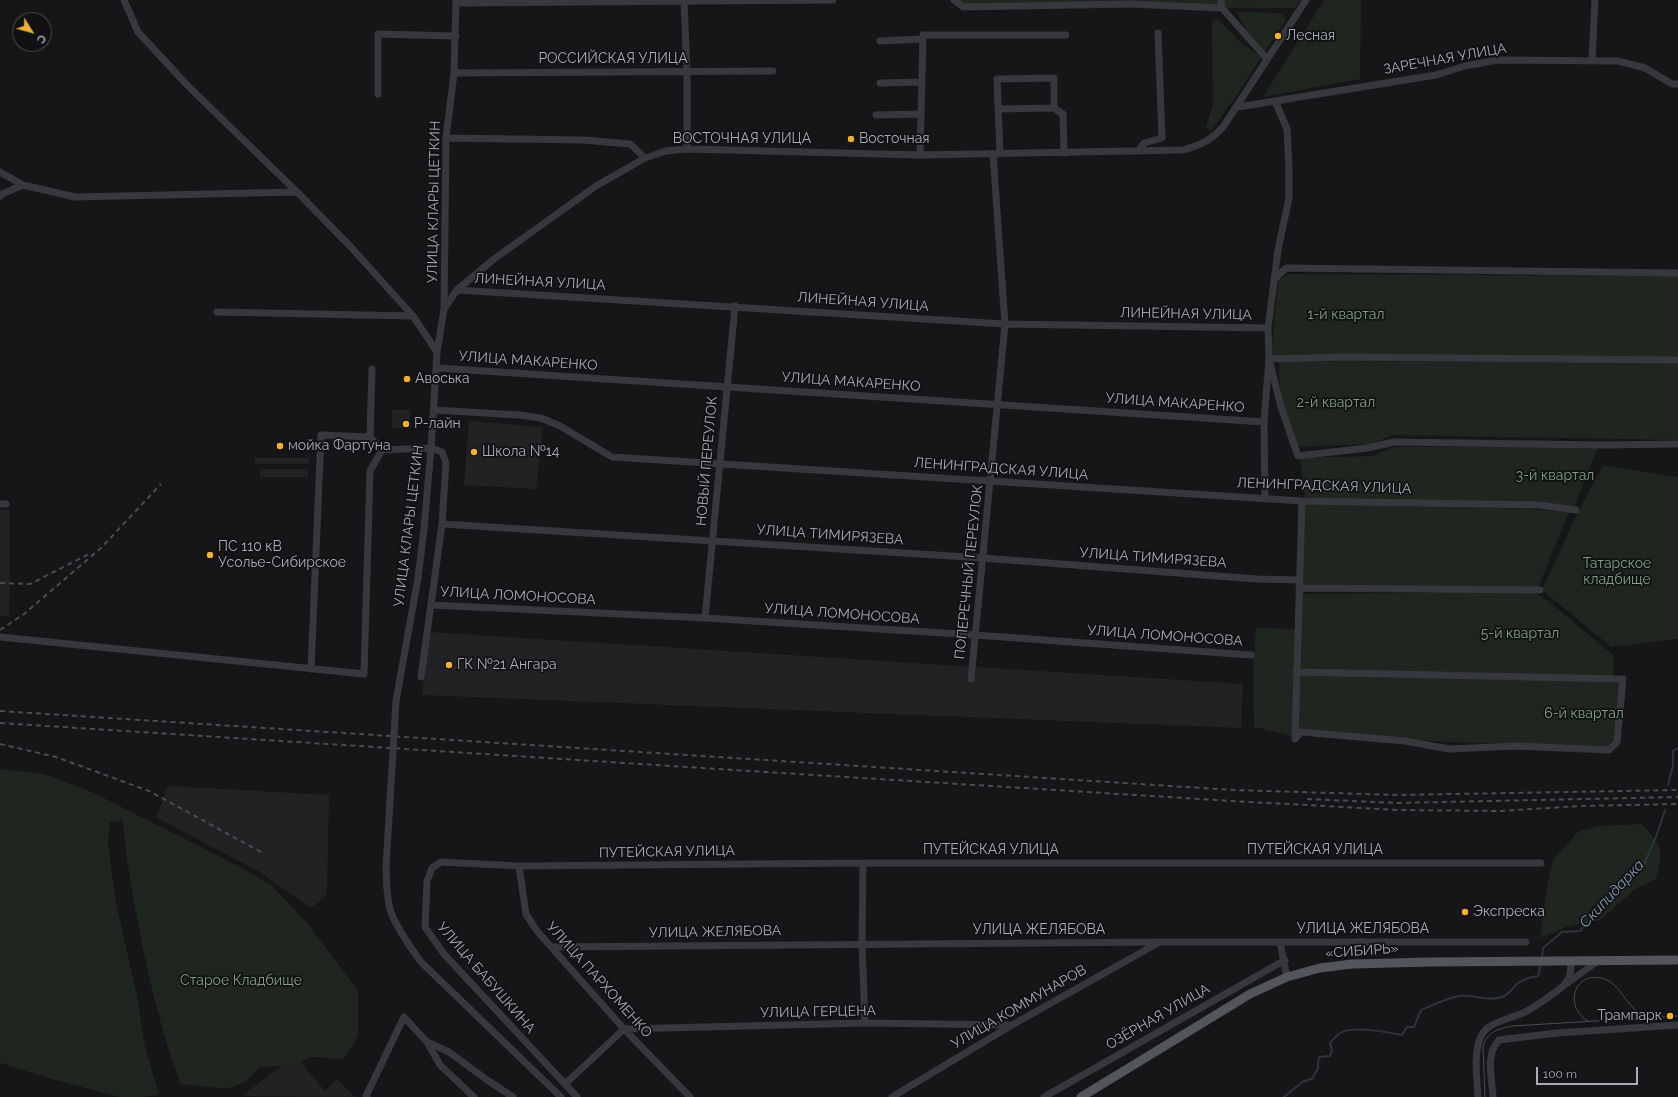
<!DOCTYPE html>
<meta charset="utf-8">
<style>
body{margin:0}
#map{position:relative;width:1678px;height:1097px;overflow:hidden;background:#161618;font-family:Raleway,sans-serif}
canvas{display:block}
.north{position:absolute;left:12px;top:12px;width:40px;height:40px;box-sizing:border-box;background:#111113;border:1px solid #4d4f55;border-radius:50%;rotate:127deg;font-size:11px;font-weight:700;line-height:16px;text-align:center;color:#a8adb8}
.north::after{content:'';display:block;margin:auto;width:14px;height:18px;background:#f2b134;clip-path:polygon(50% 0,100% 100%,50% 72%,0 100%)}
.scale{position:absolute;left:1536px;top:1067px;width:102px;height:18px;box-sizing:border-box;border:2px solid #a8adb8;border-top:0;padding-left:5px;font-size:12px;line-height:14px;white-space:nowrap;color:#a8adb8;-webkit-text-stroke:3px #111113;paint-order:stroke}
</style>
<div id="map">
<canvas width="1678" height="1097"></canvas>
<div class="north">С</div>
<div class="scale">100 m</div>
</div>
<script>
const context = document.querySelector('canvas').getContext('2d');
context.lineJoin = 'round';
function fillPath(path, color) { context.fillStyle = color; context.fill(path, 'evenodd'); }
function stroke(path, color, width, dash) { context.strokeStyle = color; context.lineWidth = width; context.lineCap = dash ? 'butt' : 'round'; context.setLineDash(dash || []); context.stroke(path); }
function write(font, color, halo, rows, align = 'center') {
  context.font = font + ' Raleway,sans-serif'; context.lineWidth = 3.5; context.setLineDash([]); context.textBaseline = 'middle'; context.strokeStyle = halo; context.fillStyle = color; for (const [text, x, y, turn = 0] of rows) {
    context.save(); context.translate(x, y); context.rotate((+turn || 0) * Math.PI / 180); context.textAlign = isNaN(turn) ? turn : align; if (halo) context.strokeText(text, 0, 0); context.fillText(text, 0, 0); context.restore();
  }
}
fillPath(new Path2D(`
 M392,410H410V428H392Z
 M469,421L543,427L536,489L464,485Z
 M255,458H309V464H255Z
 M260,469H308V477H260Z
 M0,510H10L9,616H0Z
 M429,632L1243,684L1241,728L422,695Z
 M168,786L329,795L327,895L311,908L258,871L156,817Z
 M295,1056L325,1091L337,1079L355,1097L242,1096Z`), '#222225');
fillPath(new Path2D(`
 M954,0H1300L1295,8L963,7Z
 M1324,0H1361L1360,79L1263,97Z
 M1236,12L1283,13L1286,20L1264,53L1254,42Z
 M1219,20L1238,40L1261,57L1241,89L1211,131L1206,128L1213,103L1212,21Z
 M1288,274L1678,276V358L1271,356L1278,281Z
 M1279,361L1678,362V440L1394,435L1369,444L1297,447L1280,400Z
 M1395,447H1598L1574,508L1305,498L1300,458L1372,456Z
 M1603,465L1678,477V639L1611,647L1542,590L1577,514Z
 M1305,503L1529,509L1569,512L1538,588L1302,586Z
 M1534,592L1547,600L1614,656L1613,678L1300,671L1301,594Z
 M1256,628L1296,629L1293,736L1254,727L1253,669Z
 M1299,674L1620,682L1615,739L1607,747L1449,742L1298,730Z
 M0,769L44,774L92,792L234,864L271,885L306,922L358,990V1036L344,1059L312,1057L293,1065L259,1067L246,1082L226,1089L181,1084C154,1013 139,935 127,859C125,847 125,833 122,820L110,822L108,841L115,898L137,996L145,1047L159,1095L140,1097H120L55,1080L0,1063Z
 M1642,824C1662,848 1664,848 1656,879L1634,890L1600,920L1566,927L1540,938L1547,886L1553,860L1578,832L1599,826Z`), '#1e261f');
stroke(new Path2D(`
 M1668,785L1673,765V751L1678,748
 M1542,957L1543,948L1562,932L1580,931L1591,917L1610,898L1631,873L1645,862L1656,837L1665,810
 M1284,1097L1302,1082L1312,1079L1318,1068V1064L1319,1057L1330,1056L1332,1050L1330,1043C1334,1038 1339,1032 1345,1031C1358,1027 1389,1032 1402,1035L1407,1027H1414L1421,1010C1433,1005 1447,998 1459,996C1473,994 1488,1002 1502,997C1510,994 1512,988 1518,983C1524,979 1531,977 1538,976L1541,964`), '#2c353c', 2);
stroke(new Path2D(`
 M124,0L138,32L187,85L297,192L349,245L413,316L437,352
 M684,0L687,72V149
 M954,0L963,7L1130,4L1222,8L1267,59
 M1221,0L1222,8
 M457,3L833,0
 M880,41L923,39
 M1592,60L1595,0
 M454,73L773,71
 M880,83L922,82
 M378,94V34L456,36
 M1238,107L1436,75L1465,66L1498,60L1618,61L1645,68L1672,84H1678
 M998,109L1054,108L1063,114L1064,153
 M876,115L921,114
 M446,138L583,140L630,144L645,158
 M1138,151L1144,143L1162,138L1158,33
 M1000,154L997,79L1054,78V108
 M920,155L923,35H1066
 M0,172L23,185
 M0,196L2,194L23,185L75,197L297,192
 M1274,280L1286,268L1678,273
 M457,290L1005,324L1268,328
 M444,309L446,138L454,73L456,0
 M217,312L413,316
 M1678,360L1346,357L1269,359L1281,407L1298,456L1367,448L1394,442L1603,445L1678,444
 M437,368L1264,422
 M434,410L519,415L541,418L560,426L612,457L1302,501L1539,505L1576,510
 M382,450L431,448L442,452L446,463L442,524L983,558L1256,579L1299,580
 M1265,498L1264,422L1269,359L1268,328L1278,250L1289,198V168L1287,129L1275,101
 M0,504H6
 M1299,588L1540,590
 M431,605L705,618L975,635L1251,655
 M705,618L735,306
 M0,637L364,674L370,471L382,450L370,437L372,369
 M311,669L321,435L370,437
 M421,677L442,524
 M971,679L1005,324L993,154
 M396,701L418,578L424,529L431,448L437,352L444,309L457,290L494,259L596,186L645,158L666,151L687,149L920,155L1183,150C1201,145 1210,141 1223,127L1306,0
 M1295,739L1301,732L1405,741L1449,749L1516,746L1609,750L1617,742L1623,679L1296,672
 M1295,739L1302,501
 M863,863L862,944L865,1023
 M519,866L526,914L537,931L624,1029L690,1097
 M386,867C387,882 386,902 393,917C400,933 411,948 421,962L561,1097
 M1280,942L1287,977
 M552,947L1160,942H1526
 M1566,984L1598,961
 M427,1042L449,1052L487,1080L513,1097
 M565,1084L624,1029L865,1023L1012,1025
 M367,1097L366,1096L404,1017L427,1042L440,1065L474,1097
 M577,1097L444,954L425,927L427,881L432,868L441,862L519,866L863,863H1541
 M892,1097L1012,1025L1158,943
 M1044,1097L1285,960
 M1478,1097C1477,1078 1473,1054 1481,1036C1488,1022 1509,1019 1523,1013C1529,1011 1561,989 1565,984C1571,978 1571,968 1571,961
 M1493,1097C1492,1078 1485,1055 1499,1040L1557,1033L1678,1025`), '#37383d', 7);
stroke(new Path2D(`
 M1081,1097L1250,994L1287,977L1320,968L1352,964L1430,962L1678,960`), '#53555c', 9);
stroke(new Path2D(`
 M1588,1021C1564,1008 1573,972 1601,978C1622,982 1626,1011 1647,1017
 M1485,1097L1483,1046C1488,1031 1498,1029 1512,1026L1678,1016`), '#4a4c52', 1);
stroke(new Path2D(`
 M0,583L30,584L89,554
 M0,630L24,614L101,548L161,484
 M0,711L1233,790L1397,795L1678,790
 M0,723L734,770L1232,801L1398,810L1501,811L1580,806L1678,804
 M0,744L56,757L149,791L261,852
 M1307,799L1397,803L1678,797`), '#4a4c52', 2, [5, 4]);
stroke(new Path2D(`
 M386,867L396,701`), '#37383d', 7);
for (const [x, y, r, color] of [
 [1278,36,4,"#f2b134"],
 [851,139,4,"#f2b134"],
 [407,379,4,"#f2b134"],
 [406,424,4,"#f2b134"],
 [280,446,4,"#f2b134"],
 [474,452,4,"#f2b134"],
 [210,555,4,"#f2b134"],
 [449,665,4,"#f2b134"],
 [1465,912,4,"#f2b134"],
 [1670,1016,4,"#f2b134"]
]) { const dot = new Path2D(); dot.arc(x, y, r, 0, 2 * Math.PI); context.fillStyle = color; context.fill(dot); stroke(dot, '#111113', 1.5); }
write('14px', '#a8adb8', '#111113', [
 ["Лесная",1286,36],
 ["Восточная",859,139],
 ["Авоська",415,379],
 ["Р-лайн",414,424],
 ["мойка Фартуна",288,446],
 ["Школа №14",482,452],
 ["ПС 110 кВ",218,547],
 ["Усолье-Сибирское",218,563],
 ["ГК №21 Ангара",457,665],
 ["Экспреска",1473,912],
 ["Трампарк",1662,1016,"right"]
], 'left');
write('14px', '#a8adb8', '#111113', [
 ["РОССИЙСКАЯ УЛИЦА",613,59],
 ["ЗАРЕЧНАЯ УЛИЦА",1445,59,-10],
 ["ВОСТОЧНАЯ УЛИЦА",742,139],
 ["УЛИЦА КЛАРЫ ЦЕТКИН",434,202,-89],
 ["ЛИНЕЙНАЯ УЛИЦА",540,282,3],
 ["ЛИНЕЙНАЯ УЛИЦА",863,302,4],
 ["ЛИНЕЙНАЯ УЛИЦА",1186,314,1],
 ["УЛИЦА МАКАРЕНКО",528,361,4],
 ["УЛИЦА МАКАРЕНКО",851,382,4],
 ["УЛИЦА МАКАРЕНКО",1175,403,4],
 ["НОВЫЙ ПЕРЕУЛОК",707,461,-85],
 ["ЛЕНИНГРАДСКАЯ УЛИЦА",1001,469,4],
 ["ЛЕНИНГРАДСКАЯ УЛИЦА",1324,486,2],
 ["УЛИЦА КЛАРЫ ЦЕТКИН",409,526,-83],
 ["УЛИЦА ТИМИРЯЗЕВА",830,535,4],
 ["УЛИЦА ТИМИРЯЗЕВА",1153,558,4],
 ["ПОПЕРЕЧНЫЙ ПЕРЕУЛОК",969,572,-84],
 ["УЛИЦА ЛОМОНОСОВА",518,596,3],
 ["УЛИЦА ЛОМОНОСОВА",842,614,4],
 ["УЛИЦА ЛОМОНОСОВА",1165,636,4],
 ["ПУТЕЙСКАЯ УЛИЦА",991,850],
 ["ПУТЕЙСКАЯ УЛИЦА",1315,850],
 ["ПУТЕЙСКАЯ УЛИЦА",667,852,-1],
 ["УЛИЦА ЖЕЛЯБОВА",1363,929],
 ["УЛИЦА ЖЕЛЯБОВА",1039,930],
 ["УЛИЦА ЖЕЛЯБОВА",715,932,-1],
 ["«СИБИРЬ»",1362,951,-4],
 ["УЛИЦА БАБУШКИНА",486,978,49],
 ["УЛИЦА ПАРХОМЕНКО",599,980,48],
 ["УЛИЦА КОММУНАРОВ",1019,1007,-30],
 ["УЛИЦА ГЕРЦЕНА",818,1012,-1],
 ["ОЗЁРНАЯ УЛИЦА",1158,1017,-30]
]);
write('14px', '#7fa381', '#111113', [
 ["1-й квартал",1346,315],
 ["2-й квартал",1336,403],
 ["3-й квартал",1555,476],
 ["Татарское",1617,564],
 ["кладбище",1617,580],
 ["5-й квартал",1520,634],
 ["6-й квартал",1584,714],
 ["Старое Кладбище",241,981]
]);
write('italic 15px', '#7f9bb3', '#111113', [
 ["Скипидарка",1612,894,-47]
]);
</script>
